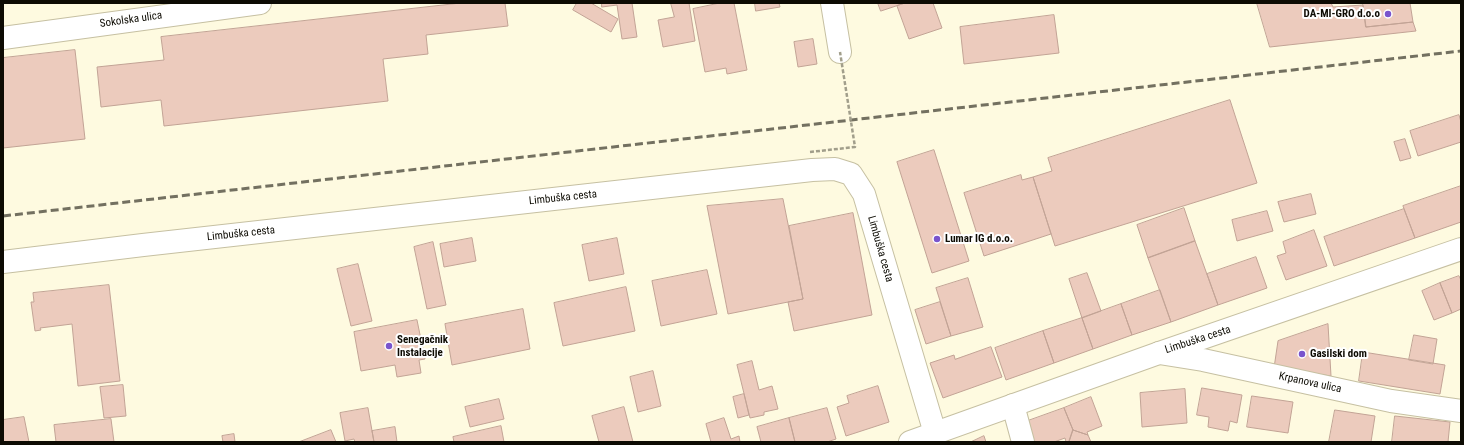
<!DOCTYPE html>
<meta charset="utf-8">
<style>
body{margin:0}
#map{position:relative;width:1464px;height:445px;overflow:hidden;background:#fefae0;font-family:"Roboto Condensed",sans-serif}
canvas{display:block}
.frame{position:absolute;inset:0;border:4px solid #0d0b03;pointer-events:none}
</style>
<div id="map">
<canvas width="1464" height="445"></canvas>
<div class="frame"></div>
</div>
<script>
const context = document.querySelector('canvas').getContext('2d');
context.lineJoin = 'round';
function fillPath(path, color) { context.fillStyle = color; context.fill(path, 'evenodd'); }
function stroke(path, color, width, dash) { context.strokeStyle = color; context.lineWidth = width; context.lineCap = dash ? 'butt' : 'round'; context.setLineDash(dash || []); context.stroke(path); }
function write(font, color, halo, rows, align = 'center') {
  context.font = font + ' "Roboto Condensed",sans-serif'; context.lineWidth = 4; context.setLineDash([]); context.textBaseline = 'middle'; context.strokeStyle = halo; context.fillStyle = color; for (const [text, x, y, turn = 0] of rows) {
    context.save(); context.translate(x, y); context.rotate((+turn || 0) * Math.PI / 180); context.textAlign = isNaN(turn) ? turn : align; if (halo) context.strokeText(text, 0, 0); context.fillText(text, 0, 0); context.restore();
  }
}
const building = new Path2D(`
 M461,3H505L508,26L426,35L428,54L383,59L388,101L164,126L161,100L101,107L97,67L164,60L161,37Z
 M577,3H591L618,19L611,32L573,10Z
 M602,3H632L637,37L622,39L617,5L602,7Z
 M671,3H689L695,41L663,47L658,20L674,17Z
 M720,3H734L747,70L727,74L726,68L705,72L693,9Z
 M755,3H779L780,7L756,11Z
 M878,3H905L881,11Z
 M905,3H933L942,28L909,39L897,6Z
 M1257,3H1331L1333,7L1363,5L1366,27L1413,22L1416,31L1270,47Z
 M1363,3H1410L1413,22L1366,27Z
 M1054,15L1059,53L964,64L960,27Z
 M813,39L817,64L798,67L794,42Z
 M75,50L85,139L3,148V58Z
 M1230,100L1257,183L1055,246L1033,177L1052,171L1048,158Z
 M1459,115L1461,122V142L1418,156L1410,131Z
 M1405,139L1411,158L1400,161L1394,142Z
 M934,150L969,261L932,273L897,162Z
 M1021,175L1022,180L1033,177L1051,234L984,256L964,193Z
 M1461,186V222L1415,238L1403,206Z
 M1311,194L1316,214L1284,222L1278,202Z
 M783,199L803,299L728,314L707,206Z
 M1184,208L1195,241L1148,258L1137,225Z
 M1404,209L1415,238L1334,266L1324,237Z
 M1267,211L1273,231L1237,241L1232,220Z
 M853,213L872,315L794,331L788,302L803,299L789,226Z
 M1314,230L1327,266L1286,280L1277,256L1286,253L1283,242Z
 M472,238L476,261L444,267L440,244Z
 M617,238L624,274L589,281L582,245Z
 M1195,241L1218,305L1171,322L1148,258Z
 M433,242L446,305L427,309L414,247Z
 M1256,257L1267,288L1218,305L1207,274Z
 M358,264L372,321L351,326L337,269Z
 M707,270L717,314L661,326L652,281Z
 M1087,273L1101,311L1082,318L1069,279Z
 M1459,276L1461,280V309L1452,313L1440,283Z
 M968,278L983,327L951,336L936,288Z
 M1440,283L1452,313L1434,320L1422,291Z
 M109,285L120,381L78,386L72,324L40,328L41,330L35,331L31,302H34L33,293Z
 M626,287L635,331L563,346L554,303Z
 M1160,290L1171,322L1132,335L1121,304Z
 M940,302L951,336L926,344L915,310Z
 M1121,304L1132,335L1093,349L1082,318Z
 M523,309L530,349L452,365L445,324Z
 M1082,318L1093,349L1054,363L1043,331Z
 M417,320L425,359L419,360L421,373L397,377L395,365L361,371L354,332Z
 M1328,324L1331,376L1274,368L1278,341Z
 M1043,331L1054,363L1006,380L995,348Z
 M1414,335L1437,339L1433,364L1409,360Z
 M991,347L1002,377L943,398L930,363L954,355L955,359Z
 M1363,352L1445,365L1440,394L1359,381Z
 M752,361L759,390L772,386L778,409L764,412V415L750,418L737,365Z
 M653,371L661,406L638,412L630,377Z
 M123,385L126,416L104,418L100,387Z
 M878,386L889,422L846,436L837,407L849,403L847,396Z
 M1202,388L1242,395L1237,423L1230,421L1228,431L1208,427L1209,417L1197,415Z
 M1185,389L1187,423L1142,427L1140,393Z
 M744,394L749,415L738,418L733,397Z
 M1252,396L1293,402L1288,433L1247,427Z
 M1091,397L1102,426L1087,432L1088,435L1073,430L1064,408Z
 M499,399L504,419L470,427L465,407Z
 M624,407L633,442H599L592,416Z
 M368,408L374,442H355L354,439L345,441L340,413Z
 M827,408L836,439L827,442H795L789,418Z
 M1064,408L1073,430L1069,442H1066L1065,438L1054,442H1032L1025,422Z
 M1335,410L1375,416L1371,442H1329Z
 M1395,416L1450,422L1448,442H1392Z
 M24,417L29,442H3V420Z
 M724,418L731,439L739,436L740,442H711L706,424Z
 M789,418L795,442H761L757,427Z
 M111,419L114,442H56L54,425Z
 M501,426L504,442H454L453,437Z
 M395,427L397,442H374L372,431Z
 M331,430L336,442H299Z
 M1073,430L1088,435L1091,442H1069Z
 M234,434L235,442H223L222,436Z
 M984,436L986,442H971Z`);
fillPath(building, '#eccbbd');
stroke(building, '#c2a395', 1);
const minor = new Path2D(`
 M832,3L840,52
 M3,38L260,3
 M3,262L143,245L812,170L835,169L851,174L864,194L935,433
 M1159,353L1203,360L1391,401L1461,411
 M1013,405L1023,442`);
const secondary = new Path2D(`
 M910,442L1159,353L1461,249`);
stroke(minor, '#c6c0a2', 24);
stroke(secondary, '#c6c0a2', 24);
stroke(minor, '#fff', 22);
stroke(secondary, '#fff', 22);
stroke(new Path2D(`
 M3,216L1461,51`), '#737060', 3, [8, 4]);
stroke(new Path2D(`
 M810,152L855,147L840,52`), '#a19e8b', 2.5, [4, 2]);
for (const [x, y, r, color] of [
 [1388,14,4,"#7954cd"],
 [937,239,4,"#7954cd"],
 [389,346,4,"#7954cd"],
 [1302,354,4,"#7954cd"]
]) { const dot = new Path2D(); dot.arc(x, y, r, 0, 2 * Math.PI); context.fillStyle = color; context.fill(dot); stroke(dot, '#fff', 1.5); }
write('bold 11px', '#0d0b03', '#fff', [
 ["DA-MI-GRO d.o.o",1380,14,"right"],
 ["Lumar IG d.o.o.",945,239],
 ["Senegačnik",397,340],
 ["Instalacije",397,353],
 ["Gasilski dom",1310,354]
], 'left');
write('11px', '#0d0b03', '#fff', [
 ["Sokolska ulica",131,20,-8],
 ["Limbuška cesta",563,198,-6],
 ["Limbuška cesta",241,234,-6],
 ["Limbuška cesta",880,249,74],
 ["Limbuška cesta",1198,340,-18],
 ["Krpanova ulica",1310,383,12]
]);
</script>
